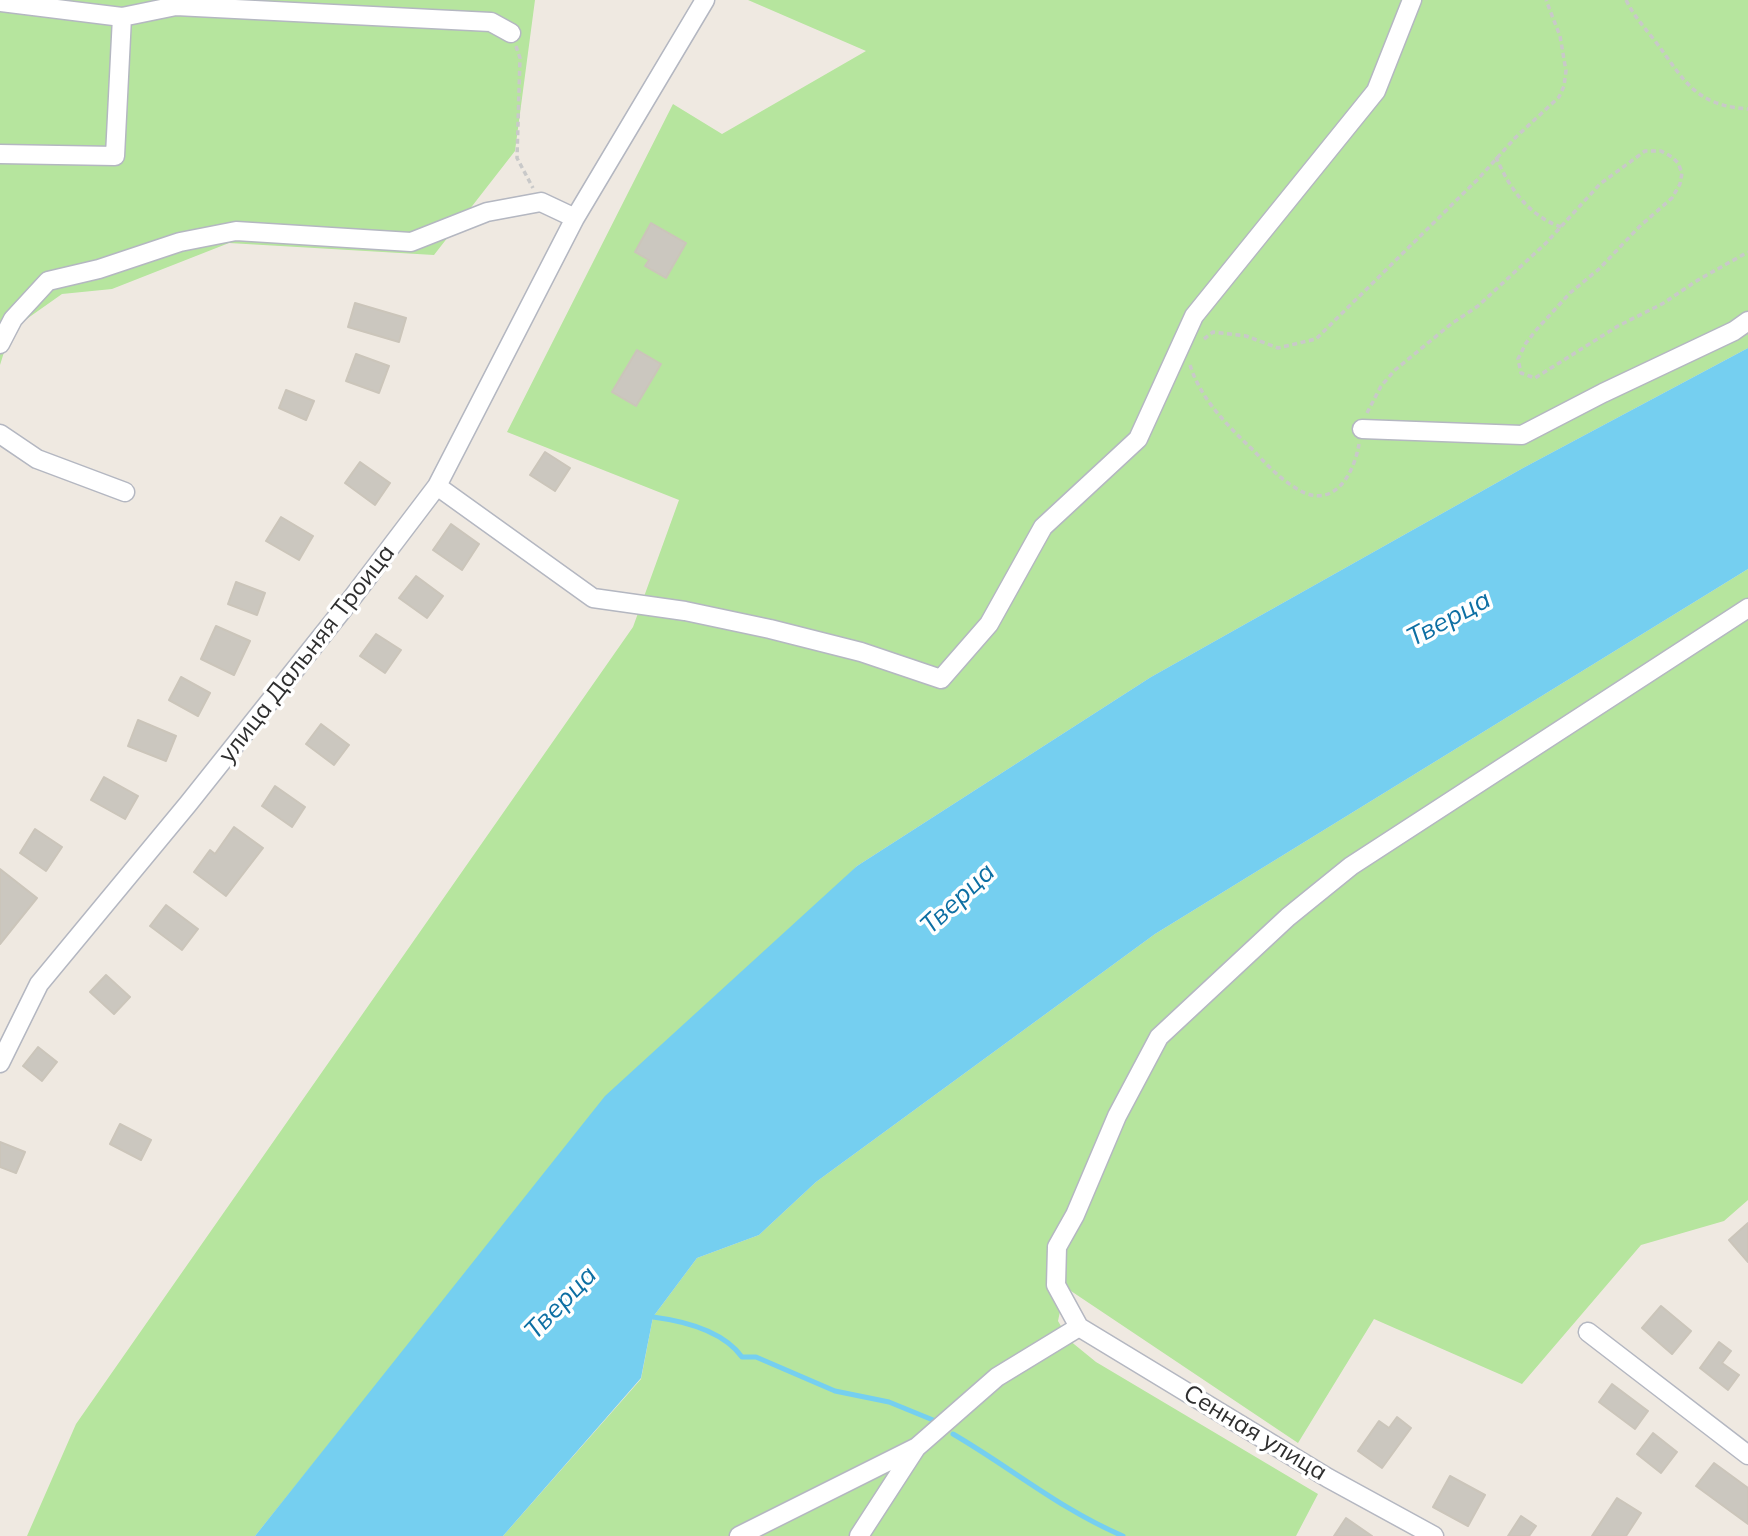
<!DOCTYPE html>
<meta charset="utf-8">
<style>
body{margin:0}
canvas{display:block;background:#efe9e1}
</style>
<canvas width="1748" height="1536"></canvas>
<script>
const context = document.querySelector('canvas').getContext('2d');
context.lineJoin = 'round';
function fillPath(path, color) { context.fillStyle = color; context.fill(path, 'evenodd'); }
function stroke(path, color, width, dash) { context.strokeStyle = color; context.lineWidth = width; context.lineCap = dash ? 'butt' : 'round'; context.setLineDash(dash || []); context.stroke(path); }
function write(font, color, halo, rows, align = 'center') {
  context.font = font + ' Mulish,sans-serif'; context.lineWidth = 7; context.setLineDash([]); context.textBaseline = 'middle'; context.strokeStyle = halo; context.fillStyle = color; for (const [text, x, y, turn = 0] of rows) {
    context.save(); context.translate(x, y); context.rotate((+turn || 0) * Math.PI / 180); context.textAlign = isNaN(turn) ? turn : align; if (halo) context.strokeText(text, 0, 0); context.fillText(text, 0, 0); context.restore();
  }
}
fillPath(new Path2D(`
 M0,0H535L515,151L434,255L229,243L112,289L62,294L11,330L0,365Z
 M748,0H1748V348L1523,468L1151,677L857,866L362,1403L255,1536H27L76,1424L633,627L679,500L507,432L673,104L722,134L866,51Z
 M1748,569V1200L1724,1221L1641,1245L1522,1384L1374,1319L1298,1443L1065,1287L1058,1321L1069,1340L1096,1362L1318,1494L1296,1536H503L641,1379L653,1317L697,1258L759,1235L816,1182L1155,934Z`), '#b6e59e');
fillPath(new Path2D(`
 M1748,348V569L1155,934L816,1182L759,1235L697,1258L653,1317L641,1378L503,1536H255L605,1096L857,866L1151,677L1523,468Z`), '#75cff0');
stroke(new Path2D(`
 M653,1317C684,1321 723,1331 742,1357H756L835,1391L889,1402L933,1420
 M953,1434C1010,1467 1061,1510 1123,1536`), '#75cff0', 5);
const building = new Path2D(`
 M651,223L686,243L666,278L645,266L649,260L635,252Z
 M355,303L406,318L399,342L348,327Z
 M637,350L661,364L636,406L612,392Z
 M356,354L389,366L379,393L346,381Z
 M286,390L314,401L306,420L279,408Z
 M545,452L570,468L555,491L530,475Z
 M360,462L390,483L375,505L345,483Z
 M281,517L313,536L299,560L266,541Z
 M451,524L479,544L462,570L433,550Z
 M416,576L443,596L427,618L399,598Z
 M236,582L265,593L257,615L228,604Z
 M216,626L250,641L234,675L201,659Z
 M376,634L401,650L385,673L360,656Z
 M181,677L210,693L198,716L169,700Z
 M138,720L176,736L166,761L128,746Z
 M321,724L349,745L334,765L306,744Z
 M104,777L138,796L125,819L91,800Z
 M275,786L305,807L292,827L262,806Z
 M234,827L263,848L226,896L194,872L210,850L215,854Z
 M35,829L62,847L46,871L20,853Z
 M0,869L37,898L0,944Z
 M166,905L198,929L182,950L150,926Z
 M106,975L130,997L114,1014L90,992Z
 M38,1047L57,1062L42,1081L23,1066Z
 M120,1124L151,1140L141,1160L110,1144Z
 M0,1142L25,1152L16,1173L0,1167Z
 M1748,1223V1262L1729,1240Z
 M1661,1306L1691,1331L1672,1354L1642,1328Z
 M1719,1342L1731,1351L1722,1363L1739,1375L1728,1390L1700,1368Z
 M1612,1384L1648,1411L1635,1429L1599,1402Z
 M1397,1417L1411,1428L1382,1468L1358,1451L1379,1421L1389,1428Z
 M1653,1433L1677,1452L1661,1473L1637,1454Z
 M1714,1463L1748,1488V1524L1696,1486Z
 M1450,1476L1485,1495L1468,1526L1433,1507Z
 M1617,1498L1641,1513L1626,1536H1592Z
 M1521,1516L1536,1526L1529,1536H1508Z
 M1346,1518L1372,1536H1334Z`);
fillPath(building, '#cbc7bf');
stroke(building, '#cbc5ba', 2);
const minor = new Path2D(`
 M0,2L122,17
 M0,154L115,156L122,17L176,6L491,22L511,33
 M0,344L13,319L48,281L99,269L180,242L236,231L411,242L487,212L541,202L575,218
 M1362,429L1522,435L1603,393L1734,331L1748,321
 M0,434L37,459L125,492
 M437,486L593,598L685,611L770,629L861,652L941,679L989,624L1043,527L1138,439L1194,316L1376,91L1412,0
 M0,1063L39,984L188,804L352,598L437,486L575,218L705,0
 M1079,1327L1056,1285L1057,1247L1075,1215L1117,1116L1159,1037L1288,917L1351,866L1748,608
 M1079,1327L1328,1478L1434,1536
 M1588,1332L1748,1455
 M739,1536L917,1447L997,1377L1079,1327
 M859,1536L916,1448`);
stroke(minor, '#b4b7c1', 21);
stroke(new Path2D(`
 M1626,0C1634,16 1644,27 1655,41C1684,79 1693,105 1748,109
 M516,46L520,58L517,158L533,188
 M1496,157C1509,188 1529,216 1561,227
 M1204,339L1213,332L1246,336L1278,348L1316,339L1479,178L1515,138L1559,97L1564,86L1566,71L1560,36L1546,0
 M1190,365C1201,400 1228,426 1254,451C1267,465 1281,480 1299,490C1334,510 1354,474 1359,444
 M1367,413L1381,386L1395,370L1451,324L1478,306L1546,243L1600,184L1645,151H1661L1672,157L1678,163L1682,173L1680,184L1672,198L1640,226L1599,269L1570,293L1537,329L1526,343L1518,359L1521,373L1535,378L1618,326L1662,304L1698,280L1748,252`), '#c9c9c9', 3.5, [5, 3.5]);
stroke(minor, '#fff', 18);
write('24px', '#2e2e2e', '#fff', [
 ["улица Дальняя Троица",307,654,-52],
 ["Сенная улица",1255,1433,31]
]);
write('italic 26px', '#0d6fa3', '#fff', [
 ["Тверца",1449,619,-28],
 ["Тверца",958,899,-43],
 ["Тверца",561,1303,-46]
]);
</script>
